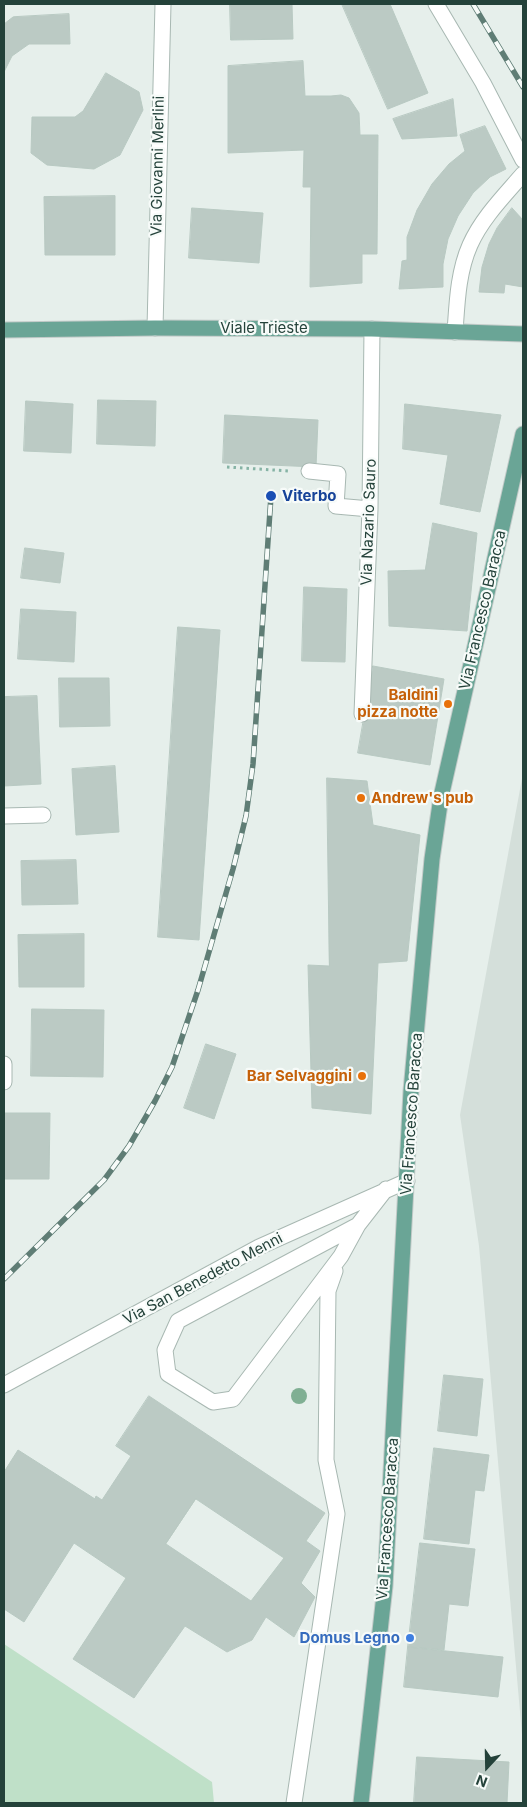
<!DOCTYPE html>
<style>
body{margin:0}
#map{position:relative;width:527px;height:1807px;overflow:hidden;background:#e6efeb;font-family:Inter,sans-serif}
canvas{display:block}
.frame{position:absolute;inset:0;border:5px solid #24423a;pointer-events:none}
.north{position:absolute;left:462px;top:1742px;width:50px;height:50px;-webkit-text-stroke:4px #f7fbf9;paint-order:stroke;rotate:201deg;font-size:14px;font-weight:700;line-height:20px;text-align:center;color:#24423a}
.north::after{content:'';display:block;margin:auto;width:18px;height:22px;background:#24423a;clip-path:polygon(50% 0,100% 100%,50% 72%,0 100%)}
</style>
<div id="map">
<canvas width="527" height="1807"></canvas>
<div class="frame"></div>
<div class="north">N</div>
</div>
<script>
const context = document.querySelector('canvas').getContext('2d');
context.lineJoin = 'round';
function fillPath(path, color) { context.fillStyle = color; context.fill(path, 'evenodd'); }
function stroke(path, color, width, dash) { context.strokeStyle = color; context.lineWidth = width; context.lineCap = dash ? 'butt' : 'round'; context.setLineDash(dash || []); context.stroke(path); }
function write(font, color, halo, rows, align = 'center') {
  context.font = font + ' Inter,sans-serif'; context.lineWidth = 4.5; context.setLineDash([]); context.textBaseline = 'middle'; context.strokeStyle = halo; context.fillStyle = color; for (const [text, x, y, turn = 0] of rows) {
    context.save(); context.translate(x, y); context.rotate((+turn || 0) * Math.PI / 180); context.textAlign = isNaN(turn) ? turn : align; if (halo) context.strokeText(text, 0, 0); context.fillText(text, 0, 0); context.restore();
  }
}
fillPath(new Path2D(`
 M523,773V1746L479,1246L460,1115Z`), '#d4dfda');
fillPath(new Path2D(`
 M4,1644L212,1782L214,1803H4Z`), '#bfe0c8');
const building = new Path2D(`
 M230,4H292L293,39L231,40Z
 M342,4H390L428,93L388,109Z
 M69,14L70,44H29L12,56L4,72V24L13,17Z
 M303,61L305,96H331L341,95L349,98L359,113L360,135H378L377,254H362V283L310,287L311,187H303L304,150L228,153V66Z
 M106,73L139,92L143,110L120,155L94,169L47,165L31,153L32,117H75L83,111Z
 M453,99L457,136L402,139L393,119Z
 M485,126L506,169L490,177L473,193L458,216L448,239L443,264V287L399,289L402,261L407,260V237L417,210L432,184L449,164L465,151L460,135Z
 M115,196V255H45L44,197Z
 M192,208L263,213L259,263L189,258Z
 M512,208L523,220V287L505,284L504,293L479,292L482,267L489,244L497,228Z
 M98,400L156,401L155,446L97,444Z
 M26,401L73,404L71,453L24,451Z
 M405,404L501,415L480,512L440,504L448,455L403,449Z
 M225,415L318,420L316,467L223,463Z
 M433,523L477,533L467,631L389,626L388,571L425,570Z
 M25,548L64,553L60,583L21,578Z
 M304,587L347,589L345,662L302,661Z
 M21,609L76,612L74,662L18,659Z
 M178,627L220,630L199,940L158,937Z
 M373,666L444,679L430,765L358,753Z
 M59,678H109L110,726L60,727Z
 M37,696L41,784L4,786V697Z
 M115,766L119,832L76,835L72,769Z
 M327,778L367,781L373,825L420,835L407,961L378,963L371,1114L312,1108L308,965L329,966Z
 M76,860L78,904L22,905L21,861Z
 M84,934V987H19L18,935Z
 M32,1009L104,1010L103,1077L31,1076Z
 M206,1044L236,1054L214,1119L184,1108Z
 M4,1113H50L49,1179H4Z
 M444,1375L483,1379L477,1436L438,1431Z
 M149,1396L325,1513L306,1541L320,1551L301,1583L315,1597L294,1637L266,1617L252,1640L227,1652L185,1626L134,1698L73,1659L126,1578L74,1543L24,1622L4,1609V1472L18,1450L95,1499L96,1496L102,1500L131,1456L116,1446ZM196,1499L284,1558L251,1601L166,1544Z
 M434,1448L489,1455L484,1491L475,1490L469,1544L424,1539Z
 M420,1543L475,1549L468,1606L449,1604L444,1650L408,1647Z
 M408,1647L503,1657L498,1697L404,1687Z
 M417,1757L509,1762L507,1803H414Z`);
fillPath(building, '#bbcac4');
stroke(building, '#b8c9c2', 1);
const minor = new Path2D(`
 M436,4L483,83L523,160
 M155,328L163,4
 M455,332C457,303 458,272 470,245C482,218 504,196 523,174
 M309,471L338,474L336,506L370,509
 M362,714L370,509L372,329
 M4,816L43,815
 M4,1064V1082
 M358,1225L178,1321L165,1350L168,1374L213,1402L233,1399L341,1256L358,1225L386,1189
 M4,1385L259,1247L407,1181
 M294,1803L337,1514L326,1460L328,1291L335,1271`);
const major = new Path2D(`
 M4,330L155,328L372,329L523,334
 M361,1803L385,1586L411,1091L432,859L441,797L523,434`);
stroke(minor, '#a8b8b2', 17);
stroke(major, '#c2cac8', 17);
stroke(new Path2D(`
 M227,467L289,471`), '#86b3a5', 3, [2.5, 4]);
stroke(minor, '#fff', 15);
stroke(major, '#6aa596', 15);
const rail = new Path2D(`
 M473,4L523,87
 M4,1279L104,1180L129,1146L155,1101L172,1067L198,990L233,869L246,816L253,764L271,496`);
stroke(rail, '#5f7d75', 5.5);
stroke(rail, '#f7fbf9', 4, [11]);
context.fillStyle = '#80af93';
for (const [x, y] of [
 [299,1396]
]) { context.beginPath(); context.arc(x, y, 8, 0, 2 * Math.PI); context.fill(); }
for (const [x, y, r, color] of [
 [271,496,6,"#1a4fb4"],
 [448,704,5,"#e8710a"],
 [361,798,5,"#e8710a"],
 [362,1076,5,"#e8710a"],
 [410,1638,5,"#3f7fe0"]
]) { const dot = new Path2D(); dot.arc(x, y, r, 0, 2 * Math.PI); context.fillStyle = color; context.fill(dot); stroke(dot, '#f7fbf9', 2); }
write('15px', '#24423a', '#f7fbf9', [
 ["Via Giovanni Merlini",158,166,-89],
 ["Viale Trieste",264,328],
 ["Via Nazario Sauro",369,522,-88],
 ["Via Francesco Baracca",483,610,-77],
 ["Via Francesco Baracca",412,1114,-86],
 ["Via San Benedetto Menni",203,1279,-28],
 ["Via Francesco Baracca",388,1519,-86]
]);
write('bold 15px', '#164399', '#f7fbf9', [
 ["Viterbo",282,496]
], 'left');
write('bold 15px', '#c56008', '#f7fbf9', [
 ["Baldini",438,695],
 ["pizza notte",438,712],
 ["Andrew's pub",371,798,"left"],
 ["Bar Selvaggini",352,1076]
], 'right');
write('bold 15px', '#366cbe', '#f7fbf9', [
 ["Domus Legno",400,1638]
], 'right');
</script>
